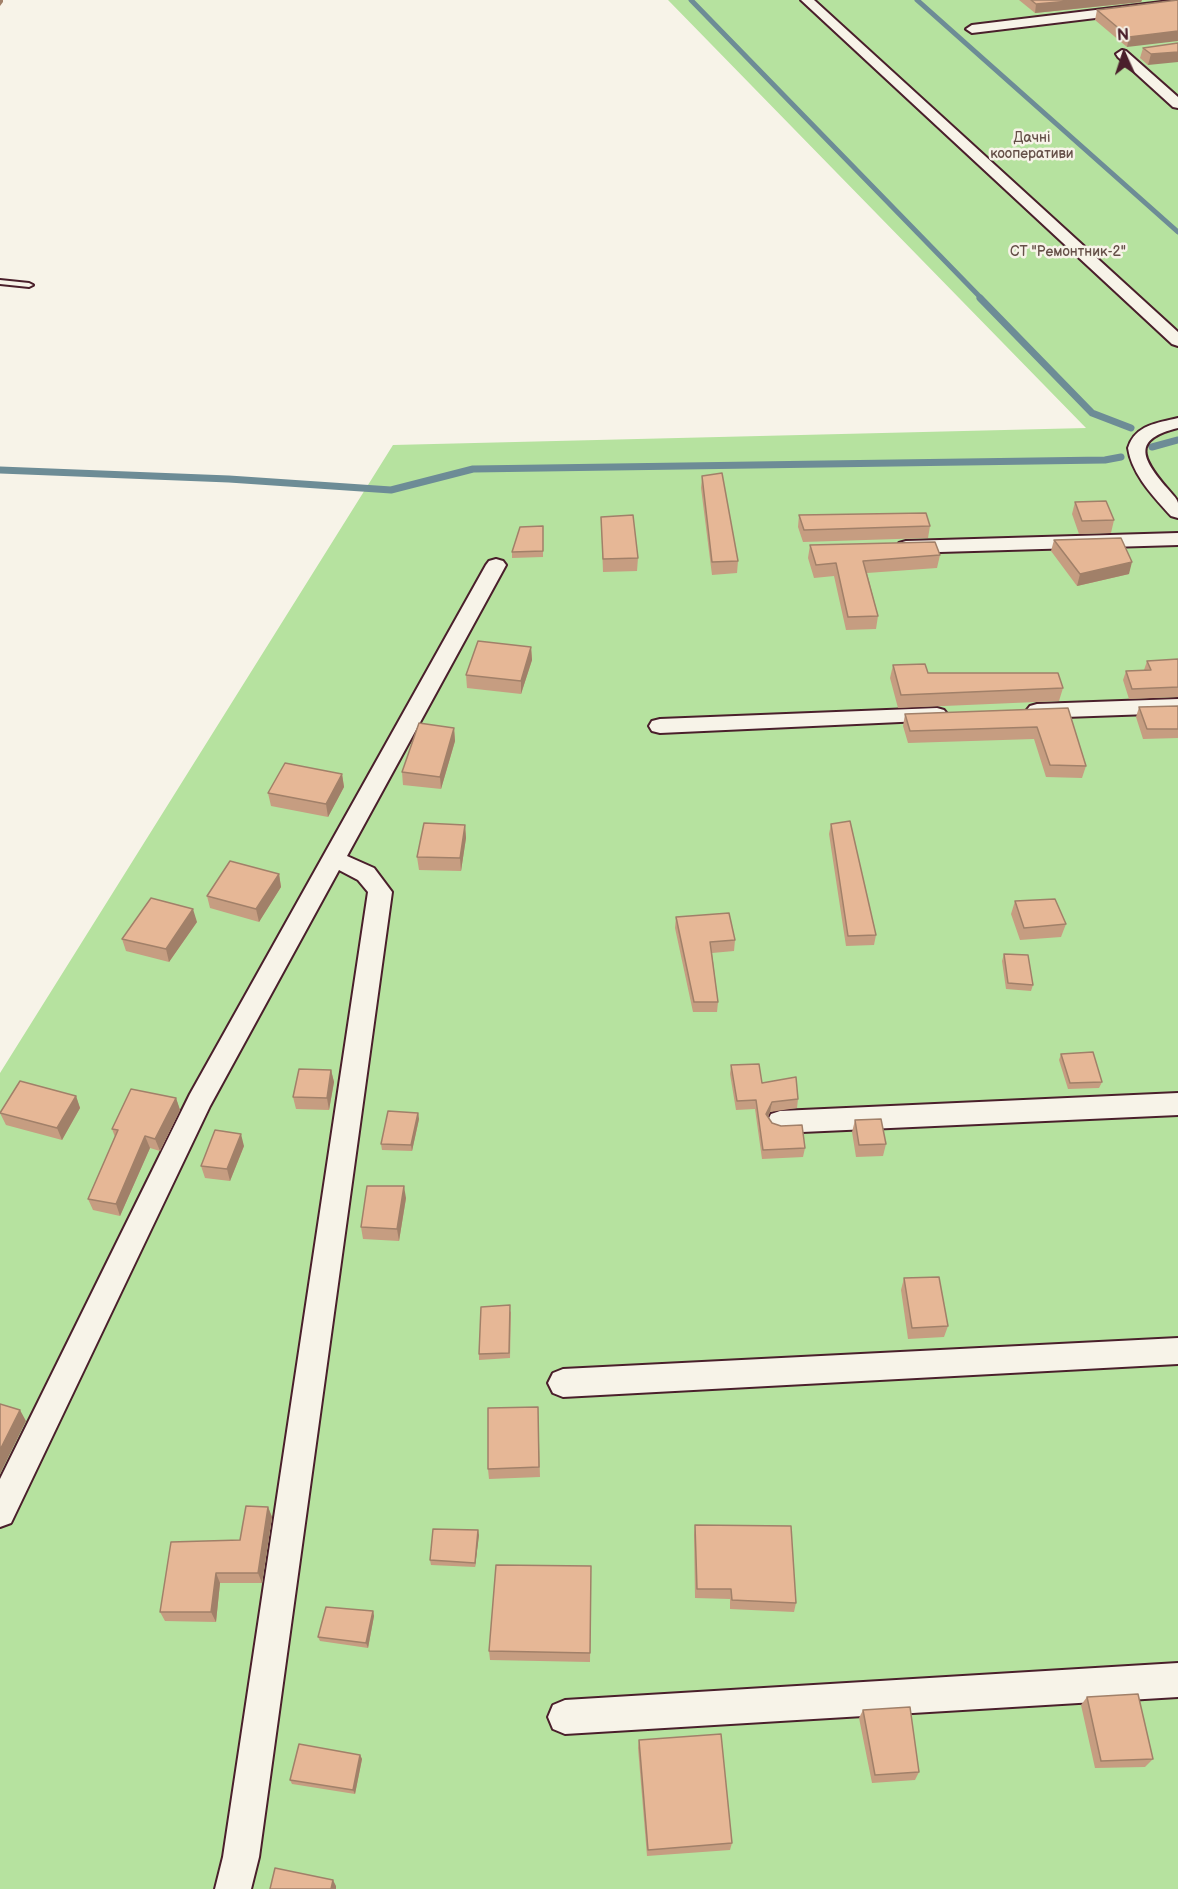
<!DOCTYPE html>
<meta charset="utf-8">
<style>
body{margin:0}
#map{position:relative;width:1178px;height:1889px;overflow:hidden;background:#f7f3e8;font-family:"Balsamiq Sans",sans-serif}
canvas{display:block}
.north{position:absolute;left:1094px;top:24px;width:60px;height:60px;-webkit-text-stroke:4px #f7f3e8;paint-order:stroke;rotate:357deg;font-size:16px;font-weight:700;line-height:24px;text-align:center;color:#4a1f2b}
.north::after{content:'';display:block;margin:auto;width:21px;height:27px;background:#4a1f2b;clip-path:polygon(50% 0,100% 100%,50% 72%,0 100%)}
</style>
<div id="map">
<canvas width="1178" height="1889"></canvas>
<div class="north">N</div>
</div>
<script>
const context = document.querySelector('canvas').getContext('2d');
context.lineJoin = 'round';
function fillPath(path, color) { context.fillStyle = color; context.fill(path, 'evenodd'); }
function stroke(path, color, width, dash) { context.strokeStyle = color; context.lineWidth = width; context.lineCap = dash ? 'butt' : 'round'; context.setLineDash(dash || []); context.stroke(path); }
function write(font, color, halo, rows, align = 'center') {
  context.font = font + ' "Balsamiq Sans",sans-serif'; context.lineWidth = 5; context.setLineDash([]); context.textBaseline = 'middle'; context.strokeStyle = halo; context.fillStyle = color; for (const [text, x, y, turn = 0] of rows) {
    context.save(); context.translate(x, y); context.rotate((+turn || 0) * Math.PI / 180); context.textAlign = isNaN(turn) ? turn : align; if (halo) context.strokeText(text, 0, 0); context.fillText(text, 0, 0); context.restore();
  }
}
fillPath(new Path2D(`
 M668,0H1178V1889H0V1073L393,445L1086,428Z`), '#b6e29f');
stroke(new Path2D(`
 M691,0L982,299
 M917,0L1178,232`), '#6d8c96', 5);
stroke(new Path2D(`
 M980,298L1092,413L1131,428
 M1152,447L1178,440
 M0,470L229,479L391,490L473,469L1105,460L1121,457`), '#6d8c96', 7);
const service = new Path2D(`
 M0,280L29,283L33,285L29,287L0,284Z`);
const minor = new Path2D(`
 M801,0H814L1178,332V346L1172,344Z
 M1178,0V8L972,33L966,29L972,25Z
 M1122,50L1126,51L1178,97V108L1173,107L1118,57L1116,54Z
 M1178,418V428C1132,439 1141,458 1167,488C1170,492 1177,498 1178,503C1178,507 1178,513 1178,518L1171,516C1154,497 1132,475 1128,448C1135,425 1157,423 1178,418Z
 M1178,533V545L906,553L899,551L897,547L899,543L906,541Z
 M496,559L503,561L506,565L347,856L374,868L392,892L259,1857L251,1889H215L223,1857L368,892L358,880L339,870L210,1106L11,1523L0,1527V1479L190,1094L486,565L489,561Z
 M1178,699V713L1037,718L1030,716L1026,711L1030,706L1037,704Z
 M937,708L944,710L948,715L944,720L660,733L652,731L649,726L652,721L660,719Z
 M1178,1093V1115L780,1133L771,1130L767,1122L771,1114L780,1111Z
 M1178,1338V1364L563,1397L553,1393L548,1383L553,1373L563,1369Z
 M1178,1663V1697L565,1734L553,1729L548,1717L553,1705L565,1700Z`);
stroke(service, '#4a1f2b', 4);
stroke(minor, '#4a1f2b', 4);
fillPath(service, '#f7f3e8');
fillPath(minor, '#f7f3e8');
fillPath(new Path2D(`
 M1019,0H1142L1141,2L1035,13Z
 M1178,0L1127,47L1095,20L1097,10Z
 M1178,43L1148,65L1140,58L1143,48Z
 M702,476L738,561L737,573L712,575L701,488Z
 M1075,502L1114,520L1111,533L1079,534L1072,514Z
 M799,515L930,526L928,538L803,542L798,527Z
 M601,517L638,558L637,571L603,572Z
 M543,526V557L512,558V552Z
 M1054,540L1129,574L1077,586L1051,551Z
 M810,545L940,555L937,568L867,573L878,616L876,629L846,630L834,576L814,578L808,558Z
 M531,647L532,660L521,694L467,688L466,675Z
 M1178,659V697L1129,699L1123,680L1126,671L1144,670L1147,661Z
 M893,665L928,673L1063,688L1059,701L898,708L890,678Z
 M1178,706V738L1143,739L1136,717L1139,707Z
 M1068,708L1086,766L1082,778L1046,777L1034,739L908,743L903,726L905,714Z
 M454,728L455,741L441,789L403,785L402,772Z
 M342,774L344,787L328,817L271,806L268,793Z
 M831,824L876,935L874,945L846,946L829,834Z
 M465,825L466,838L461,871L419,870L417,857Z
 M279,874L281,887L259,922L210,908L207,896Z
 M1015,901L1066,924L1061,937L1020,940L1011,914Z
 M676,917L735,940L734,951L712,953L718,1002L717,1012H693L675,928Z
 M197,922L169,962L126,951L122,939Z
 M1004,954L1033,985L1031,991L1006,989L1002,961Z
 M1061,1054L1102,1082L1099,1088L1068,1089L1059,1060Z
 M731,1065L762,1083L798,1099L797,1108L770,1112L768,1117L772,1123L781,1126L805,1148L803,1157L762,1159L755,1109L736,1110L730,1074Z
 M331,1070L334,1082L329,1110L296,1109L293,1097Z
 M76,1096L80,1108L62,1140L6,1125L0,1113Z
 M176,1098L180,1110L160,1151L150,1148L120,1216L93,1210L88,1199L115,1137L112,1129Z
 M418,1113L419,1119L412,1151L382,1150L381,1144Z
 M855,1120L886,1144L883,1156L856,1157L852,1132Z
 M244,1146L230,1181L205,1178L201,1166Z
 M406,1198L399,1241L363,1239L361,1227Z
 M904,1278L948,1326L944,1337L908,1339L901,1290Z
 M511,1311L510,1358L479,1360V1354Z
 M538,1407L540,1477L489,1479L488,1469Z
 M268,1507L272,1517L262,1583H220L216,1622L165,1621L160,1612L240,1540Z
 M695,1525L796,1603L794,1612L730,1609V1599L695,1598L694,1535Z
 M479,1535L475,1567L431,1565L430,1560Z
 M591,1566L590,1662L490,1660L489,1651Z
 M373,1611L374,1616L368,1648L320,1641L318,1637Z
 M1087,1697L1153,1759L1145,1767L1095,1768L1081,1705Z
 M863,1710L919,1772L915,1780L872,1783L859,1718Z
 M639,1740L732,1843L730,1850L647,1856L638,1748Z
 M360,1755L362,1759L355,1794L292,1784L290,1780Z`), '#c69d81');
fillPath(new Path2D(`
 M0,0H3V2L0,6Z
 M1080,0H1142L1141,2L1035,13L1036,4Z
 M1178,31V41L1127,47L1129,37Z
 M1178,52V62L1148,65L1151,54Z
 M1132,562L1129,574L1077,586L1080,574Z
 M531,647L532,660L521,694V681Z
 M454,728L455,741L441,789L440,777Z
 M342,774L344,787L328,817L326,804Z
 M465,825L466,838L461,871L460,858Z
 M279,874L281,887L259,922L256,909Z
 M193,909L197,922L169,962L166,949Z
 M331,1070L334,1082L329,1110L327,1098Z
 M76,1096L80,1108L62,1140L57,1128Z
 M176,1098L180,1110L160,1151L155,1139Z
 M772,1102L770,1112L765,1123L766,1114Z
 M418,1113L419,1119L412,1151L411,1145Z
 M241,1134L244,1146L230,1181L227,1169Z
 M145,1136L150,1148L120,1216L116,1204Z
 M404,1186L406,1198L399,1241L397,1229Z
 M20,1410L26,1421L0,1474V1450Z
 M268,1507L272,1517L262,1583L258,1573Z
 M478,1530L479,1535L475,1567V1563Z
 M216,1573L220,1583L216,1622L211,1612Z
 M373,1611L374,1616L368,1648L366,1643Z
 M360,1755L362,1759L355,1794L353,1790Z
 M333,1880L336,1886V1889H331Z`), '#a18069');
const building = new Path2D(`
 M1031,0H1080L1036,4Z
 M1178,0V31L1129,37L1097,10Z
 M1178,43V52L1151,54L1143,48Z
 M722,473L738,561L712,562L702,476Z
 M1106,501L1114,520L1082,521L1075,502Z
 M926,513L930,526L804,530L799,515Z
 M633,515L638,558L603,559L601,517Z
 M543,526V551L512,552L520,527Z
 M1121,538L1132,562L1080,574L1054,540Z
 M935,542L940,555L863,561L878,616L848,617L836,563L816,565L810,545Z
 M478,641L531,647L521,681L466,675Z
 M1178,659V687L1132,689L1126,671L1151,670L1147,661Z
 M925,664L928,673H1058L1063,688L901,695L893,665Z
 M1178,706V729H1147L1139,707Z
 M1068,708L1086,766L1050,765L1037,727L910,731L905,714Z
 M419,723L454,728L440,777L402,772Z
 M285,763L342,774L326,804L268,793Z
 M850,821L876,935L848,936L831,824Z
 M424,823L465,825L460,858L417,857Z
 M230,861L279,874L256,909L207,896Z
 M151,898L193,909L166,949L122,939Z
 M1055,899L1066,924L1024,928L1015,901Z
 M729,913L735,940L710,942L718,1002H694L676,917Z
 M1004,954L1028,955L1033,985L1008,983Z
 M1093,1052L1102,1082L1070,1083L1061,1054Z
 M759,1064L762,1083L796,1077L798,1099L772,1102L766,1114L772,1123L781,1126L802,1125L805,1148L763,1150L756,1100L737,1101L731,1065Z
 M299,1069L331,1070L327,1098L293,1097Z
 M20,1081L76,1096L57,1128L0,1113Z
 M131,1089L176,1098L155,1139L145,1136L116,1204L88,1199L118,1130L112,1129Z
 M388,1111L418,1113L411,1145L381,1144Z
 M881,1119L886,1144L859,1145L855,1120Z
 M215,1130L241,1134L227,1169L201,1166Z
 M367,1186H404L397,1229L361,1227Z
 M939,1277L948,1326L912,1328L904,1278Z
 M510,1305L509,1353L479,1354L481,1307Z
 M0,1404L20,1410L0,1450Z
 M538,1407L539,1467L488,1469V1408Z
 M246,1506L268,1507L258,1573H216L211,1612H160L171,1542L240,1540Z
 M695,1525L791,1526L796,1603L732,1600L731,1589H697Z
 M433,1529L478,1530L475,1563L430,1560Z
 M496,1565L591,1566L590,1653L489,1651Z
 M326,1607L373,1611L366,1643L318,1637Z
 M1138,1694L1153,1759L1101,1761L1087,1697Z
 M910,1707L919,1772L875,1775L863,1710Z
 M721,1734L732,1843L648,1850L639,1740Z
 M299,1744L360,1755L353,1790L290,1780Z
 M275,1868L333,1880L331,1889H270Z`);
fillPath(building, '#e6b796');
stroke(building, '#a18069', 1.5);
write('14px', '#655048', '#f7f3e8', [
 ["Дачні",1032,138],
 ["кооперативи",1032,154],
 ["СТ \"Ремонтник-2\"",1068,252]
]);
</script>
